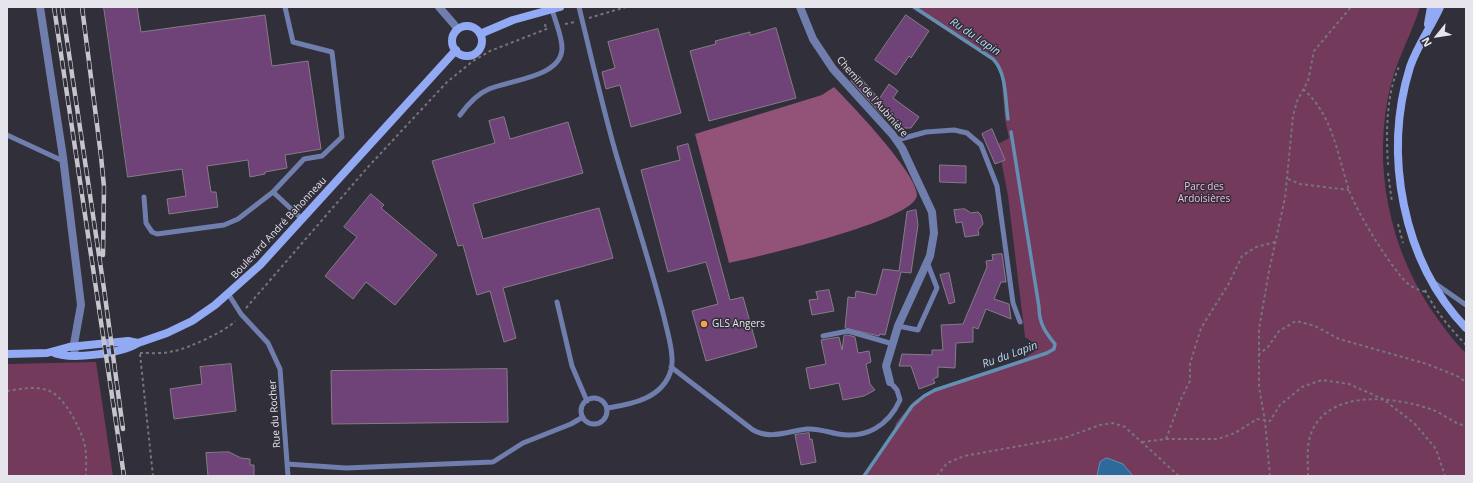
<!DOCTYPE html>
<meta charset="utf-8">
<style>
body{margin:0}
#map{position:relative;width:1473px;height:483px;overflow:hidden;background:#312f39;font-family:"Open Sans",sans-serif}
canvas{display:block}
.frame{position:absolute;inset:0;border:8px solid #e6e5eb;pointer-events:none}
.north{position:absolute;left:1417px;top:16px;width:40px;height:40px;-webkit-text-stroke:3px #312f39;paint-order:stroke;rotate:240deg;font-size:11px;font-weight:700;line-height:16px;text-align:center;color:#e6e5eb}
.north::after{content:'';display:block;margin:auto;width:14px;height:18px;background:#e6e5eb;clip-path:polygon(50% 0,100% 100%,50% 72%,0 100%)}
</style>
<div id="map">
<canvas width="1473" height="483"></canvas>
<div class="frame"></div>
<div class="north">N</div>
</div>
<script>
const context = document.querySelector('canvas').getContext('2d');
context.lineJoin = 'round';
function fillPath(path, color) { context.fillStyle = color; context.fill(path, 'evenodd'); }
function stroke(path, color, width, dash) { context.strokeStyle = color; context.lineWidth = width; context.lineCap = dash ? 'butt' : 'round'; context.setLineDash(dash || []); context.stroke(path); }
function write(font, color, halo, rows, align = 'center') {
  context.font = font + ' "Open Sans",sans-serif'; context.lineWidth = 3; context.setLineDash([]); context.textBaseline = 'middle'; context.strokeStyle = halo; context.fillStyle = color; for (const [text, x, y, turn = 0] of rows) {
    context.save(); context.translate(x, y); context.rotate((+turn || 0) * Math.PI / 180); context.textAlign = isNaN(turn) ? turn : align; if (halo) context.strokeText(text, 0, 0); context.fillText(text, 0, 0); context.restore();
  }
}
fillPath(new Path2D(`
 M910,7H1420C1412,33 1398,57 1391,84C1371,164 1389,251 1437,318C1446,330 1455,343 1466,353V476H865L892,438L896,423L914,401L930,393L1023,359L1035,351L1031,341L1025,337L1008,196L998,144L1009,138L1005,119L1001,72L995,62Z
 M96,362L113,476H7V364Z`), '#733a5c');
fillPath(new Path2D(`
 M834,87C851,104 917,173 917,195C916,221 756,257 729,263L695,134L822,95Z`), '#935278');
const water = new Path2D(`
 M1107,458L1123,464L1133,476H1097L1100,462Z`);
fillPath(water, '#2b6a9a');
stroke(water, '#638fb2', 1);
stroke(new Path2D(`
 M914,7L993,59C1007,73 1005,100 1008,119
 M864,476L912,406L924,396L935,390L1047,353L1054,349L1055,344C1045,332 1039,323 1039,307L1011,132`), '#638fb2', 3.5);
const building = new Path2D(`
 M104,7H137L141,32L265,15L272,66L308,61L321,149L285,155L287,168L265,172V174L250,177L248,160L207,166L211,192H216L218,207L169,214L167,199L186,196L182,169L128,177Z
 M906,15L929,31L911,58L909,56L896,75L875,60Z
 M776,28L796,98L709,121L690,51L716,44L715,41L750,32V35Z
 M658,29L681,113L631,127L620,85L606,89L602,72L615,68L608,42Z
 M858,75L879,99L889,84L898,91L893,98L919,117L911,128H900L883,116L851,81Z
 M504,117L510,139L568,122L583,173L473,204L483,239L599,208L613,258L503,288L516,338L504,342L490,291L477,295L463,245L458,246L432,161L495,143L489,121Z
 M992,129L1005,160L995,164L982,134Z
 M688,144L730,300L743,297L757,347L706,361L692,311L718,304L706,262L668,272L641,170L680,160L677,147Z
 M940,165L966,166V183L940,182Z
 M371,194L384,205L381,208L437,255L395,305L366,282L353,299L325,276L357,237L344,227Z
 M965,209L971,213L978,212L981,215L983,224L978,230L979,235L965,237L962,222L956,223L954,210Z
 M916,210L918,225L911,273L901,272L885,335L880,334L879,336L845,328L848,297L855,298L856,291L876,295L883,269L899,271L907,212Z
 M1002,254L1006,282H1001L994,299L1009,304L1011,319L986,309L978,329L973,327V342L956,343L955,368L938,367V377L933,379L935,383L919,389L911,366H899L902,354L932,355V350H943L941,325L963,324L987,267L986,261L993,260L992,255Z
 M949,273L955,302L949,304L940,275Z
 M829,290L834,311L812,315L809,300L818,299L816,292Z
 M848,335L855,337L858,353L869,351L871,362L866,364L870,384L875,390L864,396L843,400L839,383L810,389L806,368L826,364L821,340L839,337L842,350L844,336Z
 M231,364L236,411L174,419L170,389L202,384L200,367Z
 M507,369L508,422L332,424L331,371Z
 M809,433L810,440L812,439L816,462L801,465L795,435Z
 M229,452L241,458L250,459V465H254V476H208L206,453Z`);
fillPath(building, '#6f4278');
stroke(building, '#857d87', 1);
stroke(new Path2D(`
 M589,18L626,7
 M545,24L546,29
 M565,24L575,22
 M1303,89C1333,115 1337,154 1349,190C1357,213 1390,266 1407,283C1413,288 1419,290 1426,292
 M1388,165C1386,135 1386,94 1399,67
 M1388,173L1392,202
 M1288,179L1300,184L1349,190
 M1398,224L1403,243
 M1425,290C1435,311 1450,328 1466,345
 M246,308L368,167L447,82L473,61L490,51L549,28
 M140,353C151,353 164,354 174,351C187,349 228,330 235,321
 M140,354L153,476
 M1258,355L1268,347L1279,331L1296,321L1315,326L1339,339L1427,364L1457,376L1466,382
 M7,391C19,389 35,386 47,390C64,395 79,426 84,442C87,452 86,465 86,476
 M1166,439L1181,399L1190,381V364L1201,328L1228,285L1242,256L1256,247L1275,242
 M1142,442L1166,439H1218L1235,433L1257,419L1270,421L1280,405L1302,387L1322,380L1349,384L1383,399L1415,424L1436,449L1445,476
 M937,476L947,463L964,456L1064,438L1100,425L1113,423L1125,427L1179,476
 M1270,476L1265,421L1259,387V329L1269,271L1285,198L1293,116L1297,101L1308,81L1314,51L1351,7
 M1308,476C1308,461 1306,444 1312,431C1331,388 1398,397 1433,410C1444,414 1454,424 1466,426`), '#76747c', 2, [3, 3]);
stroke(new Path2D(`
 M579,7C591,56 602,105 616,154C632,208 650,262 664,317C667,331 675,356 671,370C663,398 633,404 608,408
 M460,115C468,104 477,94 489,89C510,80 562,77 562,48C562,36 555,21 552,9
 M7,135L63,161
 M897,140L926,132L954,130L967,133L981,145L997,186L1013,303L1020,322
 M273,192L302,219
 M144,197L146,223L152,232L157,234L224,225L238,219L273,192L304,159L322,156L342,137L332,52L293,42L285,7
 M1436,284L1466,305
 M229,295L241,314L268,343L280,369L288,476
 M557,302L572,366L587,401
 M898,326L918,330L937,288L927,262
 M823,336L848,331L893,344
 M671,367L753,430C771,440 788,431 807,429C818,428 827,432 838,434C866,439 888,426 900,400L897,390L890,382
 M581 411a13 13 0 1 1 26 0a13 13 0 1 1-26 0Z
 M287,464L346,468L493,462L523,443L571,424L583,417`), '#6f7eac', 5);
stroke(new Path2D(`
 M40,7L63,157L81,305L74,344L75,355
 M439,7L458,29
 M800,7L813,39L833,69L892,134L902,148L932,212L934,233L930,256L898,326L886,366L890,382`), '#6f7eac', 8);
stroke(new Path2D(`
 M1440,7C1431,27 1417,46 1410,67C1383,154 1402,261 1466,328
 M1428,24L1431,7
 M452 41a15 15 0 1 1 30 0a15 15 0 1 1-30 0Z
 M480,34L513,20L560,7
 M52,352C70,361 121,353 138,343
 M7,354L47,353L69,347L128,341L138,343L167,333L192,321L215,305L260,265L456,50`), '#92aaf3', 8);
const rail = new Path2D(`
 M54,7L124,476
 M62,7L104,289L123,429
 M82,7L101,156L104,187L103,255`);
stroke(rail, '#c6c5cc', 4.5);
stroke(rail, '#312f39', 3, [9]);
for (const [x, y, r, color] of [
 [704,324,4,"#f9a04d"]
]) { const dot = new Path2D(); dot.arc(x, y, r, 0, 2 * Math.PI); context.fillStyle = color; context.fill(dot); stroke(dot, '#312f39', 1.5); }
write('10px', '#e6e5eb', '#312f39', [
 ["Chemin de l'Aubinière",872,97,49],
 ["Boulevard André Bahonneau",279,228,-47],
 ["Rue du Rocher",275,414,-94]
]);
write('10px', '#f7bddc', '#312f39', [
 ["Parc des",1204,187],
 ["Ardoisières",1204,199]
]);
write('10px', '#e6e5eb', '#312f39', [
 ["GLS Angers",712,324]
], 'left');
write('italic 11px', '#b7d8f4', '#312f39', [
 ["Ru du Lapin",975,37,34],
 ["Ru du Lapin",1010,355,-20]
]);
</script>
